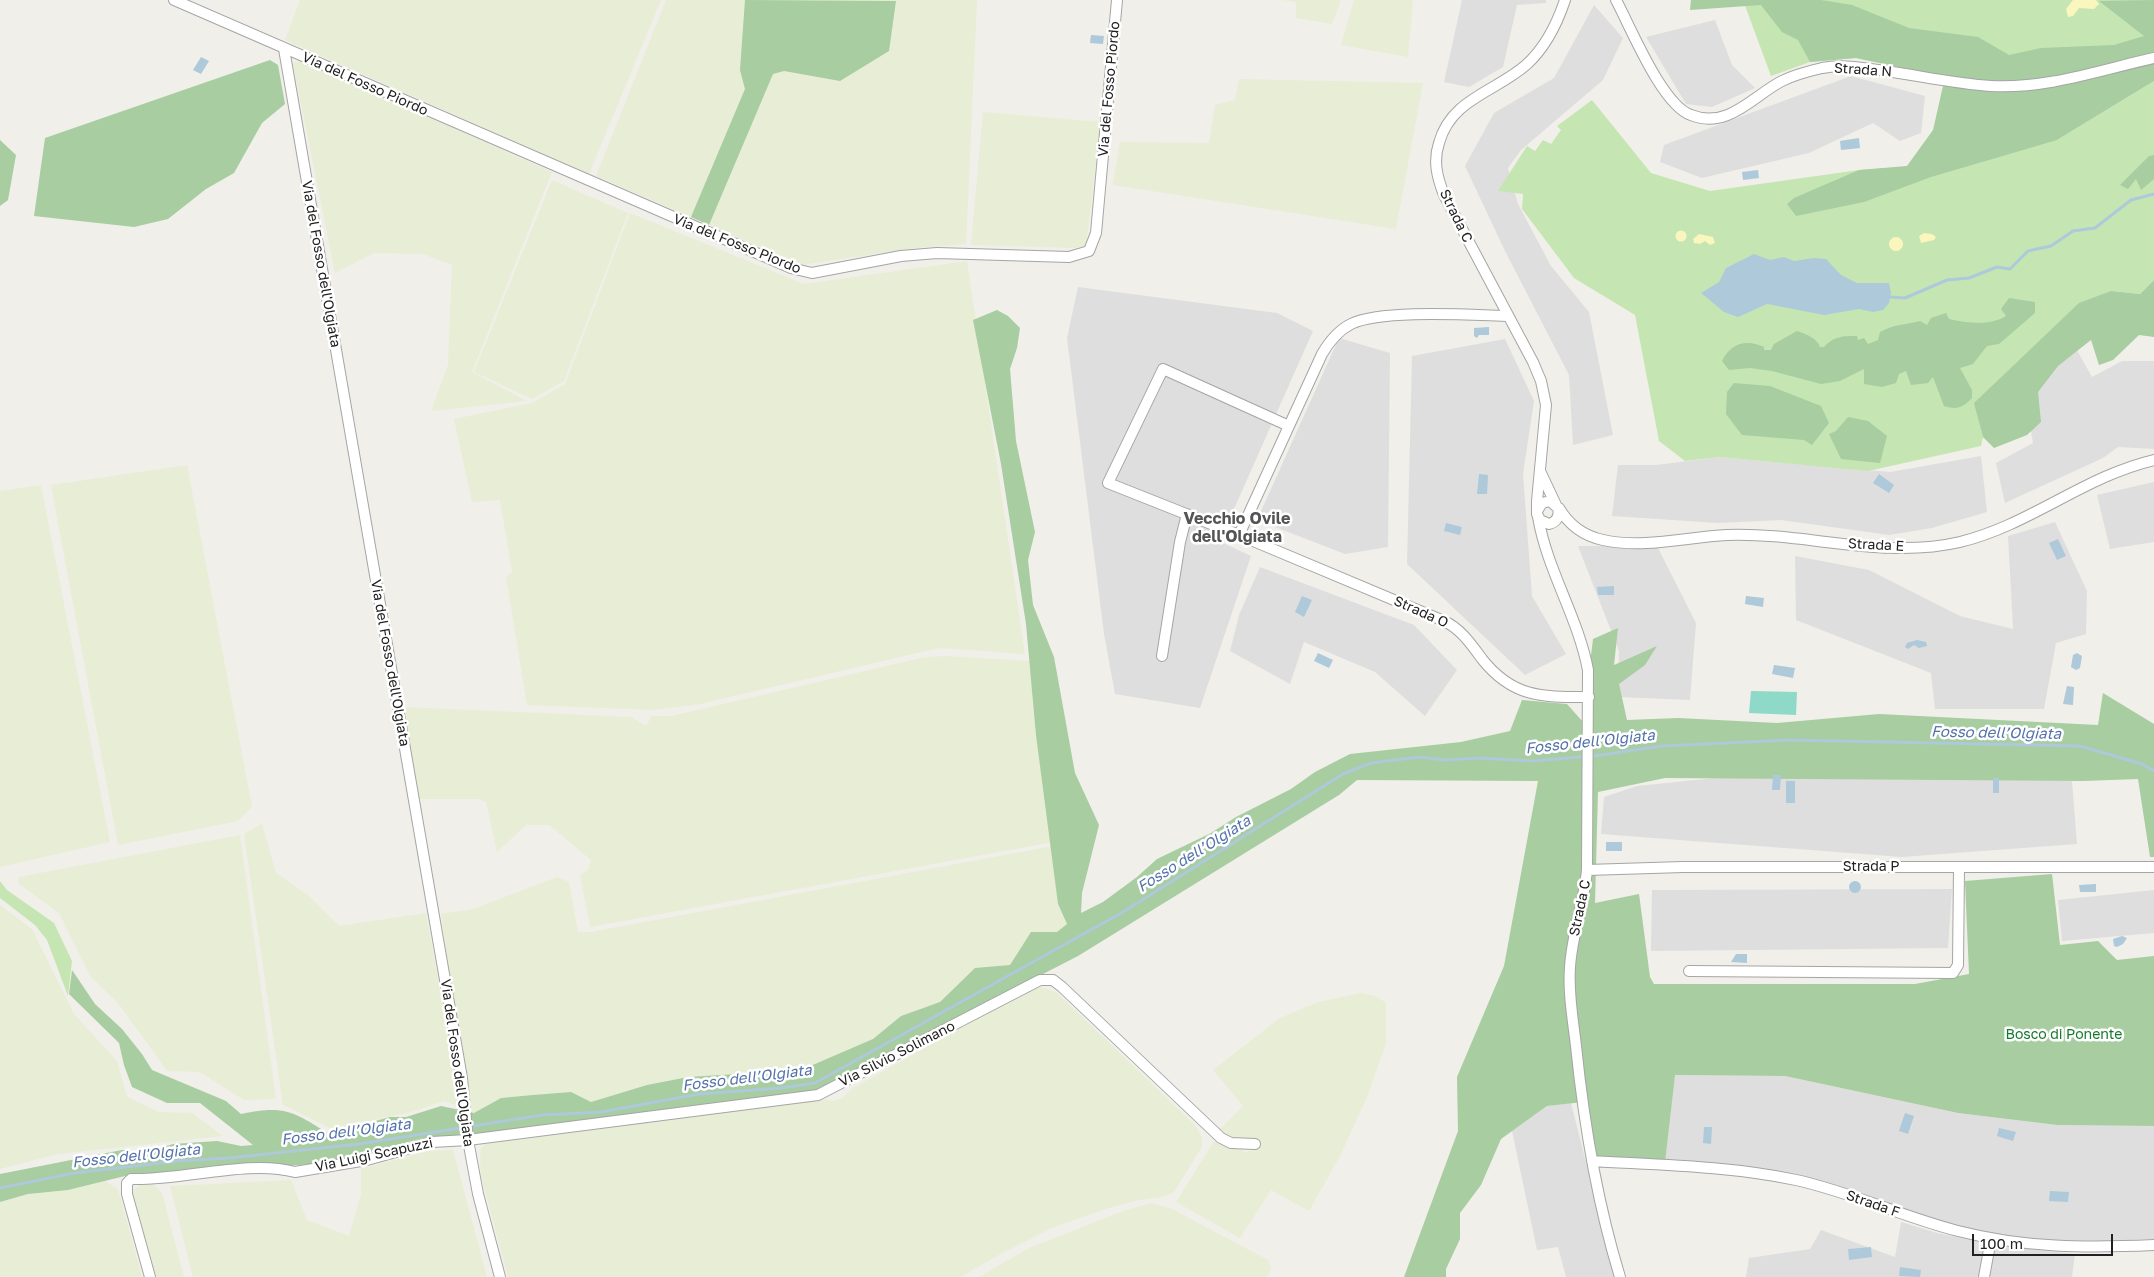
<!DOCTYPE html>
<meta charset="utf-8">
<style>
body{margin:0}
#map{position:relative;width:2154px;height:1277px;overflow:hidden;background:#f1efe9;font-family:"Golos Text",sans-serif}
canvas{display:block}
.scale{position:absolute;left:1972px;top:1234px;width:141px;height:22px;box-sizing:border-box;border:2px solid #212121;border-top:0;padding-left:6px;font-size:15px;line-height:18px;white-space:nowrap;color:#212121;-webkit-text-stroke:4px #fff;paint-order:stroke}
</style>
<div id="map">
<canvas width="2154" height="1277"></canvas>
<div class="scale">100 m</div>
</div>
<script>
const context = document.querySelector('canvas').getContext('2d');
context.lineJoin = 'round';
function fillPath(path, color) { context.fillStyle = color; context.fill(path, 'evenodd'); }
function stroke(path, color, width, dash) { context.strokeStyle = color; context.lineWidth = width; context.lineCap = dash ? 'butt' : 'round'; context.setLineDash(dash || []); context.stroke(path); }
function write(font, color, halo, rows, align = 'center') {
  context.font = font + ' "Golos Text",sans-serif'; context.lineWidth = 5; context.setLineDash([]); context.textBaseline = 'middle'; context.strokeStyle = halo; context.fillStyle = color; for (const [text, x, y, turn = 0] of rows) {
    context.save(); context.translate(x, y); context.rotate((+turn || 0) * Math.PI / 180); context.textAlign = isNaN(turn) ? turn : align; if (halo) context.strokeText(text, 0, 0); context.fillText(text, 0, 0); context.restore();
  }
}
fillPath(new Path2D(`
 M1462,0H1546V3L1517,5L1503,67L1469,87L1444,82Z
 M1594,5L1623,38L1603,80L1521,150L1508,168L1518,204L1551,266L1589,312L1613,435L1573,445L1569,375L1505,251L1465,166L1494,113L1554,78Z
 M1715,20L1732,65L1755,88L1712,107L1686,104L1646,37Z
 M1851,76L1925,96L1921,133L1900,141L1873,123L1809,153L1702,178L1660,162L1664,145Z
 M1078,287L1277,313L1313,331L1230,518L1221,542L1251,556L1200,708L1115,694L1104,634L1067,338Z
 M1339,338L1390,353L1388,547L1345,554L1257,520Z
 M1505,339L1534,401L1523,474L1532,596L1566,654L1525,675L1407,564L1412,356Z
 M2073,343L2092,377L2122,361H2154V449L2118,447L2103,458L2005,503L1996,463L2033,443L2023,385Z
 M1981,456L1987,512L1932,528L1889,535L1781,520L1718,523L1612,516L1618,465H1656L1720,457L1890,472Z
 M2154,482V542L2110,549L2097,495Z
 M2055,522L2087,591L2086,634L2056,643L2044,709H1935L1931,673L1796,620L1795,556L1869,570L1960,616L2013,629L2008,536Z
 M1578,546H1657L1696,623L1690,700L1618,697L1619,651Z
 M1260,567L1414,625L1457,670L1425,716L1375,672L1304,642L1290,684L1230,651L1239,615Z
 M1754,774L2072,781L2077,844L1902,857L1601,834L1604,797L1637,786Z
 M1952,889L1948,948L1651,951L1652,890Z
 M2154,890V933L2062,941L2058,900Z
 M1674,1075L1785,1076L1958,1113L2057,1125L2154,1126V1239L2085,1242L2038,1241L1992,1234L1913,1214L1782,1172L1665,1163Z
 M1571,1103L1615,1277H1566L1558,1247L1537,1250L1512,1131L1547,1106Z
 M1901,1222L1937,1233L1995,1245L2075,1254L2072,1277H1746L1749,1258L1810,1249L1821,1230L1895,1257Z`), '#dfdede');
fillPath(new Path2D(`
 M300,0H661L589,174L285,40Z
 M666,0H977L966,244L916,248L801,265L596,176Z
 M1282,0H1341L1332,24L1296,18V2Z
 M1354,0H1413L1408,57L1341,45Z
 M300,60L552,172L472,372L527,401L431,411L448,365L452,265L423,254L374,253L335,273L293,64Z
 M1239,79L1423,83L1396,229L1113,185L1120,142L1209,143L1215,105L1235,100Z
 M983,112L1101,122L1086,246L1074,248L971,245Z
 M552,180L628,213L564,381L532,399L474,372Z
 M630,213L804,284L967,261L1025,654L941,648L930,650L700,704L655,710L527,705L506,577L512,572L500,500L472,502L454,419L532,403L565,384Z
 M187,465L252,807L238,821L118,845L51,485Z
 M41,485L110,842L0,867V491Z
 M943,656L1030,661L1053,842L590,927L580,875L588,870L591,860L549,825H526L497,852L486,802L479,799H419L403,707L631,717L646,726L652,716H672L921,658Z
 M262,824L276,873L308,895L339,926L426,913L461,1107L444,1101L408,1113L369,1121L336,1131L283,1105L244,834Z
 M240,835L276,1099L244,1100L200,1072L167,1071L118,1003L91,977L59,913L18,883L19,877Z
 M1053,846L1058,905L1067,924L1057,932H1031L1010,965L974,969L940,1002L901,1016L873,1039L794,1073L769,1072L688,1077L647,1085L591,1102L571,1092L501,1098L474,1113L469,1112L441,914L473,909L557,877L569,882L578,932H591Z
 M0,905L32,929L74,1014L117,1061L127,1097L159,1112L192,1113L223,1136L58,1154L0,1169Z
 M1036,986L1056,992L1195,1125L1202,1138V1147L1174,1192L1163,1197L1138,1200L1105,1209L1052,1228L993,1258L961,1277H508L481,1176L480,1159L481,1149L485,1144L821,1099L834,1101L842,1098L853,1088Z
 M1361,993L1376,996L1386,1003V1044L1367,1097L1339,1158L1309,1211L1271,1190L1240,1238L1176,1202L1214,1141L1224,1146L1241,1148L1245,1153L1257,1147L1230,1139L1219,1130L1243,1106L1213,1070L1280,1018L1318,1002Z
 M453,1150L487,1277H193L170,1186L291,1180L307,1220L349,1236L361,1194V1169L429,1151Z
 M105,1181L118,1189L142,1277H0V1202L28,1194L68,1190Z
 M143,1183L154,1185L162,1193L184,1277H154L133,1203L132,1191Z
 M1151,1203L1172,1209L1268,1260L1271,1269L1267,1277H979L1029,1248L1126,1210Z`), '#e8edd6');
fillPath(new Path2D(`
 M1743,0H2149L2154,41L1945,77L1856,58L1810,62L1771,76Z
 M2154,81V280L2140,294L2111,291L2026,354L1975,403L1983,437L1981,446L1868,471L1720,457L1685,461L1659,441L1635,315L1574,278L1522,209L1523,194L1498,191L1527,146L1535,151L1543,140L1551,144L1561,130L1557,126L1592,100L1651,173L1710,191L1859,170L1902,167L2057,140Z
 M0,881L7,890L54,923L72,961L68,996L47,940L35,925L0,898Z`), '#c5e6b3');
fillPath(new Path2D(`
 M745,0L896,1L889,51L840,81L784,71L773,74L709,225L691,217L745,89L740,70Z
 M1691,0H1821L1852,5L1909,28L1978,37L2009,55L2041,48L2114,45L2144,36L2099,1L2154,0V81L2057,140L1931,177L1864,202L1796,216L1787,204L1794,198L1859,170L1907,166L1933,130L1945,77L1856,58L1810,62L1798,40L1782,32L1761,5L1690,10Z
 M270,60L278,65L285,104L262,123L234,173L206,189L168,219L134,227L34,216L45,138Z
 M0,140L16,155L8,200L0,206Z
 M2154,155V179L2141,190L2136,179L2128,189L2120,185L2149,156Z
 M2154,280V337L2139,335L2113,360L2099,365L2091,340L2058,366L2038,392L2041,422L2027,435L1994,448L1983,437L1974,403L2079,303L2111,291L2140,294Z
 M2009,298L2035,302V313L1999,344L1987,346L1973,364L1960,368L1972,390V398C1962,408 1957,410 1944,406L1933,377L1928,383L1911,385L1906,371L1899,374L1896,383L1882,387L1864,384V369L1840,381L1821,384L1772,371L1750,368L1729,370L1722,361C1731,343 1746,339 1764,347V350H1771L1774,344L1797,331C1806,334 1817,338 1820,347H1824C1834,336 1843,336 1857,336L1858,340L1864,338L1868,344L1878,340L1880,332C1894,324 1905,325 1920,321L1927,325L1931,318L1946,313L1949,319C1967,323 1990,326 2006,316L2001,309Z
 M997,310L1008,316L1020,328L1017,348L1010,369L1016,441L1035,532L1028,560L1033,605L1054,657L1075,773L1099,825L1082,893L1081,913L1103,902L1137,877L1157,859L1211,833L1236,817L1291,789L1315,772L1350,754L1461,742L1510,731L1522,700L1567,704L1583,722L1593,639L1618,628L1614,665L1657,646L1645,665L1619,684L1627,720L1678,718L1777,723L1879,714L2098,725L2103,693L2154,724V857H2150L2138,779L2083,781L1665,778L1598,792L1595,903L1639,894L1650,977L1654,984H1915L1969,974L1965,881L2052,874L2060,945L2098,941L2117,960L2154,956V1126L2057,1125L1958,1113L1785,1076L1675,1075L1665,1163L1592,1161L1583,1102L1547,1106L1501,1139L1481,1185L1460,1213V1239L1446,1269V1277H1404L1458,1131L1457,1077L1504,966L1538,781L1357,780L1339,795L1078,956L817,1090L474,1135L423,1138L330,1163L125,1176L68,1190L28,1194L0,1202V1174L122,1150L147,1152L173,1144L217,1141L241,1146L253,1145L200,1103H167L132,1087L124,1065L119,1043L69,994L72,970L95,1004L122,1029L142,1054L152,1070L226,1101L241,1114C288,1104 294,1113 333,1136L364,1124L390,1117H406L441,1106L474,1113L501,1098L533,1095L571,1092L591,1102L647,1085L688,1077L769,1072L794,1073L873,1039L901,1016L940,1002L975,968L1010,965L1031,932H1057L1067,924L1058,904L1036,735L1026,624L1001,464L973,320Z
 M1734,383L1770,386L1821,406L1829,423L1812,445L1804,440L1742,435L1726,414L1727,392Z
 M1848,417L1868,421L1887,436L1880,463L1841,459L1829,434L1836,431Z`), '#a7cda1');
fillPath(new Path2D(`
 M2073,0H2096L2099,4L2094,9L2079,8L2073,16L2068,17L2066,9Z
 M1675.5 236a5.5 5.5 0 1 1 11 0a5.5 5.5 0 1 1-11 0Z
 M1924,233L1932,234L1936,237L1934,240L1921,243L1919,236Z
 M1699,234L1713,237L1715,243L1710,245L1705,241L1700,244L1694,243L1693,239Z
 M1889 244a7 7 0 1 1 14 0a7 7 0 1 1-14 0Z`), '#faf6be');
fillPath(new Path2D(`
 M1751,691L1797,692L1796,715L1749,713Z`), '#8ed9c7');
fillPath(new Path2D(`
 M1091,35L1104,36L1103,44L1090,43Z
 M201,57L209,61L201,74L193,70Z
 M1859,138L1860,148L1841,150L1840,141Z
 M1758,170L1759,178L1743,180L1742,172Z
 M1754,254L1770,260L1784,257L1794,261L1814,258L1826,259L1841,275L1857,283H1889L1891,293L1889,303L1883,310L1873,312L1859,309L1824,315L1767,304L1738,317L1724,312L1701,293L1719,282L1726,268Z
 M1489,327V335H1479L1477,338L1474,336V328Z
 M1479,474L1488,475L1487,494H1477Z
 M1879,474L1894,485L1889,493L1873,483Z
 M1446,523L1462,527L1460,535L1444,531Z
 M2058,539L2066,556L2057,560L2049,543Z
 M1614,586V595H1598L1597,587Z
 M1302,596L1312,600L1304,617L1295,612Z
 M1746,596L1764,598L1763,607L1745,604Z
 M1917,640L1926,642L1927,646L1919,648L1914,645L1908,649L1905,647L1907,643Z
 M1318,653L1333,660L1329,668L1314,661Z
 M2077,653L2082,656L2080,668L2076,670L2071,667L2073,655Z
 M1774,665L1795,668L1793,678L1772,674Z
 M2067,686L2074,687L2073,705L2063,704Z
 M1773,775H1781L1780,790H1772Z
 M1993,778H1999V793H1993Z
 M1786,781H1795V803H1786Z
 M1606,842H1622V851H1606Z
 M1849 887a6 6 0 1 1 12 0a6 6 0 1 1-12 0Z
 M2096,884V892H2080L2079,885Z
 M2122,936L2127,938L2123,944L2117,947L2114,946L2113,939Z
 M1736,954H1747V963L1731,962Z
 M1905,1113L1914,1116L1908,1134L1899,1131Z
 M1704,1127H1712L1711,1144L1703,1143Z
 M1999,1128L2016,1132L2013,1141L1997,1136Z
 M2050,1191L2069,1192L2068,1202L2049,1201Z
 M1871,1247L1872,1257L1849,1260L1848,1249Z
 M1900,1267L1921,1270L1920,1277L1899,1276Z`), '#adc9da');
stroke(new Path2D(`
 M1890,297L1905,298L1947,280L1969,278L1997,267L2010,269L2028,251L2051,246L2073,231L2095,228L2131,200L2154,194
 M0,1188L74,1173L178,1161L229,1158L359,1144L542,1115L601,1112L699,1094L781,1088L815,1083L1123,912L1343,774L1371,763L1419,757L1445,760L1478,758L1533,761L1601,755L1662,746L1789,740L2080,746L2142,764L2154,771`), '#adc9da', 3);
const minor = new Path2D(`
 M174,0L791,268L812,273L901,256L937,253L1069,257L1089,251L1096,233L1117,0
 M1616,0C1631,28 1662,105 1691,115C1728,130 1754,95 1782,81C1794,75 1809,71 1822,68C1843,64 1865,68 1886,71C1921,76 1956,84 1991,86C2047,89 2100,70 2154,58
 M284,49L462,1078L468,1140L478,1194L500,1277
 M1289,426L1163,369L1108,483L1239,535L1444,621C1461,629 1471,644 1482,659C1513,698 1542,697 1589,697
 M1540,471L1556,505
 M1559,508C1569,525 1584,536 1603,540C1645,549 1686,537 1727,535C1805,532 1883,560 1960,542C2030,525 2085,476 2154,460
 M1537,511L1542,503L1550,501L1558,508C1560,516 1557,522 1549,524L1540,520L1537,514V501L1546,405L1541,381L1533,362L1444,195C1437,177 1433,161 1439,143C1451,99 1495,92 1526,65C1545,48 1557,24 1565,0
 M1538,517C1547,570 1578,617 1588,670L1587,870C1584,903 1572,934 1570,967C1568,993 1573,1020 1576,1046C1584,1124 1597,1202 1620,1277
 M1239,535L1322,354C1329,342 1337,331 1351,324C1381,309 1471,315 1508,316
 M1162,656L1180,542L1187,514
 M1587,870L1683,867H2154
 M1689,971L1953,973L1958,965L1959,867
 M1592,1161C1660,1165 1729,1166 1796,1180C1851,1192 1903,1217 1958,1231C2024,1248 2087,1248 2154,1245
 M150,1277L127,1194V1183L131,1179C182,1181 248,1159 295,1172L367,1160L432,1142L468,1140L818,1095L1040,980H1053L1062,987L1221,1138L1231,1143L1255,1144
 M1984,1277L1991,1239`);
stroke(minor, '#a5a5a5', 12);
stroke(minor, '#fff', 10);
write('14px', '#212121', '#fff', [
 ["Strada N",1863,70,4],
 ["Via del Fosso Piordo",365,84,24],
 ["Via del Fosso Piordo",1109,89,-85],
 ["Strada C",1456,216,64],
 ["Via del Fosso Piordo",737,244,22],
 ["Via del Fosso dell'Olgiata",321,264,80],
 ["Strada E",1876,545,3],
 ["Strada O",1421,612,24],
 ["Via del Fosso dell'Olgiata",390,663,80],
 ["Strada P",1871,867],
 ["Strada C",1580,908,-78],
 ["Via Silvio Solimano",897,1054,-27],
 ["Via del Fosso dell'Olgiata",457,1063,82],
 ["Via Luigi Scapuzzi",374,1155,-12],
 ["Strada F",1873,1204,19]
]);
write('14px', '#15792c', '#fff', [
 ["Bosco di Ponente",2064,1035]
]);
write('italic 15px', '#5472aa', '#fff', [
 ["Fosso dell’Olgiata",1996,733,1],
 ["Fosso dell’Olgiata",1590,742,-6],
 ["Fosso dell’Olgiata",1194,854,-32],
 ["Fosso dell’Olgiata",747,1078,-7],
 ["Fosso dell’Olgiata",346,1132,-7],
 ["Fosso dell'Olgiata",136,1156,-6]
]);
write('bold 16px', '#545454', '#fff', [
 ["Vecchio Ovile",1237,519],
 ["dell'Olgiata",1237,537]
]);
</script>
